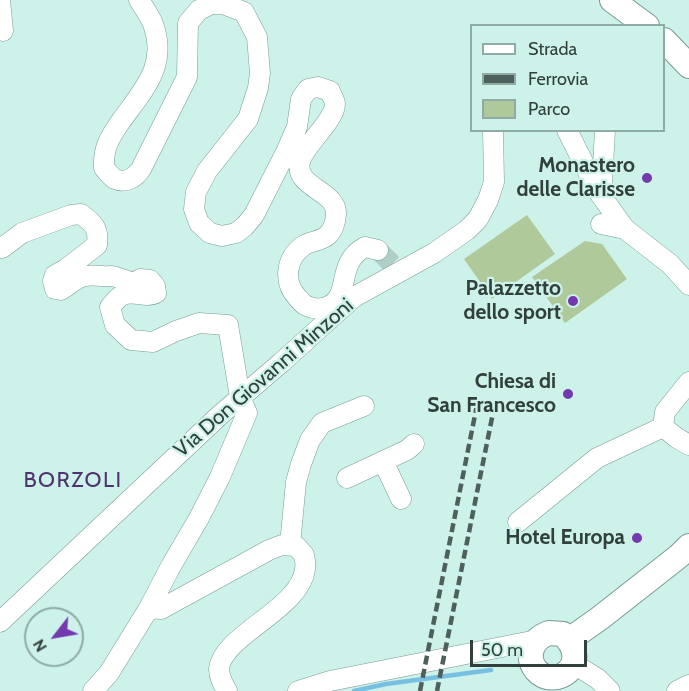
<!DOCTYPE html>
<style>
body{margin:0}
#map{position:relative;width:689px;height:691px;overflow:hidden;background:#cdf2ea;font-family:Cabin,sans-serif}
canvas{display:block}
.legend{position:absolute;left:470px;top:24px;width:195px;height:108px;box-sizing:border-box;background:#cdf2ea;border:2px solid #8faba5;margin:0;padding:8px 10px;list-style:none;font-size:18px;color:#31403d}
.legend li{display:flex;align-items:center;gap:12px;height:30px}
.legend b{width:30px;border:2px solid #8faba5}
.north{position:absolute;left:24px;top:607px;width:60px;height:60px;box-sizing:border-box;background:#cdf2ea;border:2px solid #8faba5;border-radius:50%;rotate:239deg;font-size:16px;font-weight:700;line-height:24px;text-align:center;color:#31403d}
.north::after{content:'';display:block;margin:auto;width:21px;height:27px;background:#7539af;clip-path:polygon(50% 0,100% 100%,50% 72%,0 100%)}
.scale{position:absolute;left:470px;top:640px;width:117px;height:27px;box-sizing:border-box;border:3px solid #31403d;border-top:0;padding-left:8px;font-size:18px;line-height:21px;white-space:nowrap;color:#31403d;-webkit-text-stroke:4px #cdf2ea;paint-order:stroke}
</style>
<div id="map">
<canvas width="689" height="691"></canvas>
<ul class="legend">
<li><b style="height:8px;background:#fff"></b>Strada</li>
<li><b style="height:8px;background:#4d605c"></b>Ferrovia</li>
<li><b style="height:16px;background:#afc99a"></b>Parco</li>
</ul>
<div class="north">N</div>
<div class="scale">50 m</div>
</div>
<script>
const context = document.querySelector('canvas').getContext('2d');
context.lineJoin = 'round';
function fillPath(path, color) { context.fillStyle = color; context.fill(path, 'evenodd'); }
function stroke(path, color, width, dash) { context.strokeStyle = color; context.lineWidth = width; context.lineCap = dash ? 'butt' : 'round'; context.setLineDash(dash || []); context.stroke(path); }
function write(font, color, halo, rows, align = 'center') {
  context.font = font + ' Cabin,sans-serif'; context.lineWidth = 4.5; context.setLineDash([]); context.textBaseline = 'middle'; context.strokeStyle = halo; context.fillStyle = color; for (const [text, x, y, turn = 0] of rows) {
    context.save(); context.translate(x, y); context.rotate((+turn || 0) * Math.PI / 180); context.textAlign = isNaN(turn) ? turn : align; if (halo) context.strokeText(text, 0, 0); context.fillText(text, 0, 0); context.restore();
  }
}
fillPath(new Path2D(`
 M527,215L555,254L492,299L464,259Z
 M585,241L602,244L627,279L565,323L532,277Z`), '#afc99a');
stroke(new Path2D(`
 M354,691L386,684L491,670`), '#78c0e2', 4.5);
stroke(new Path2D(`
 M378,250L393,265`), '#aecec7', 20, [20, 10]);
const minor = new Path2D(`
 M0,0L3,31
 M139,0C144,8 150,16 153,24C168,65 144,89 121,121C110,137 103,147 104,168C107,171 111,177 115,179C126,184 136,177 141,169L187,77L188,23L199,10L211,4H223L244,12L257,37L260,73L258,88L248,119L207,171L196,192L194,209L199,223L210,233L222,236L236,233L245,226L254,215L286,152L297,127L301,99L308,89L318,87L330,91C331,95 335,100 335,104C335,121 303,146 300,162C294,188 337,190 336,214C336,221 333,230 328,235C322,241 310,241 303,246C286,258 283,282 297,297C300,300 302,304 307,306C314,309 321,310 329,306C352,295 335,263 365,247L378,250
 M567,130L597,190L625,229L670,264L689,285
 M597,190L602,184L605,130
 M601,224L625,229
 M2,248L22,233L71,215L81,214C94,224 99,228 97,245L66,269L55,275L53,281L55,289L61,290C79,278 79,274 102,276C107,277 112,275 116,277C123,279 128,282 135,283L140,279L150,280L155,286L156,293C145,299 132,289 121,296C117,298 113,304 110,307L115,325L131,340L153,342L176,331L199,323L228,325L240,397L247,413L220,477L199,518L171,566L149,608L161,609L269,550L282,545L296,546L304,555C305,560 306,565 305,569C301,609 222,635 219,669C219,677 223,684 227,691
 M663,427L665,412L689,382
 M663,427L677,438L689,445
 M383,461L401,499
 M347,478L407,450L414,444
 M518,522L597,458L663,427
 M290,545L296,482L301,464L310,440L322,423L364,406
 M0,622L220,415L282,362L354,297L434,253L467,230L478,219L488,200L494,182L493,130
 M574,664L598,679L610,691
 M93,691L109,673L149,608
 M298,691L330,681L537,640
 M677,691L689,685`);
const major = new Path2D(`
 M612,0L647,26
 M664,40L689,66
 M549,633L563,634C594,665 554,691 536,670C532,665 530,659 531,653C532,643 540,636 549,633Z
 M569,640L600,618L679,556L689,546`);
stroke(minor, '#789b94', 21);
stroke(major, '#789b94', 26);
stroke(minor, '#fff', 20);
stroke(major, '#fff', 24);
stroke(new Path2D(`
 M420,691L477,405
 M437,691L494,408`), '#4d605c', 4.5, [9, 4.5]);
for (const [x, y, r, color] of [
 [647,178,6,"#7539af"],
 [573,301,6,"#7539af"],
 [568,394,6,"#7539af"],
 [637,538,6,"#7539af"]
]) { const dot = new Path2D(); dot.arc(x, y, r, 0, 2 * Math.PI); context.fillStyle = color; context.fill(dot); stroke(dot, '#cdf2ea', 2); }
write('bold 21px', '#31403d', '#cdf2ea', [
 ["Monastero",635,166],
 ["delle Clarisse",635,190],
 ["Palazzetto",561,289],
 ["dello sport",561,313],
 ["Chiesa di",556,382],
 ["San Francesco",556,406],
 ["Hotel Europa",625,538]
], 'right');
write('21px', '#31403d', '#cdf2ea', [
 ["Via Don Giovanni Minzoni",264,378,-41]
]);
context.letterSpacing = '1.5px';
write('22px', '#4f336e', '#cdf2ea', [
 ["BORZOLI",73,481]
]);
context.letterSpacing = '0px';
</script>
